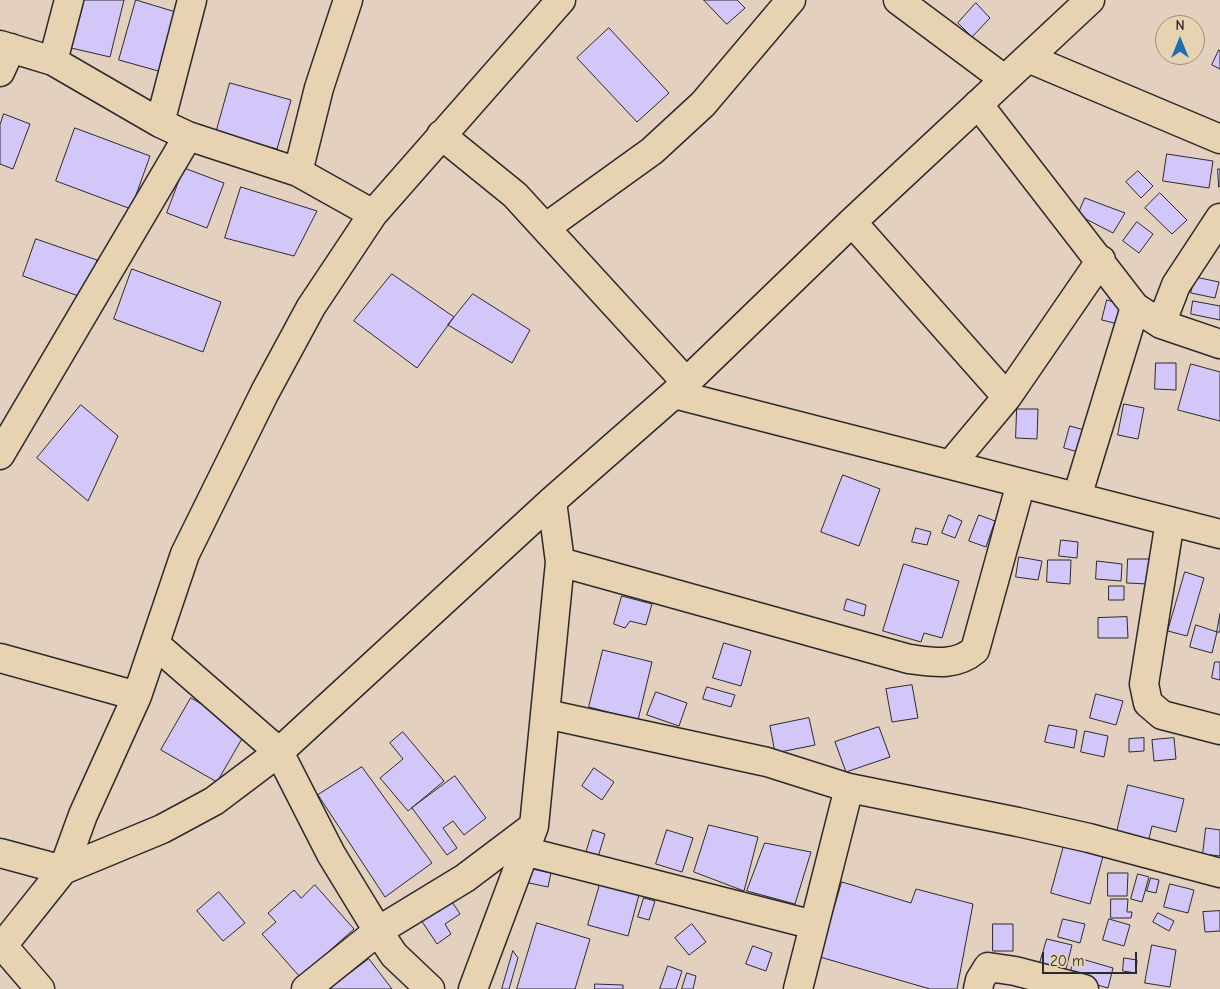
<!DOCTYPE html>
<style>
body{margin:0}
#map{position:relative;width:1220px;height:989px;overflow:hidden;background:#e3d0bf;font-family:"Comic Neue",sans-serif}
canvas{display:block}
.north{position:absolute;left:1155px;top:15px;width:50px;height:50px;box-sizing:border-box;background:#e7d2b1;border:1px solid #9c8f7b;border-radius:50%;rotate:0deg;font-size:14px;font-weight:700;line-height:20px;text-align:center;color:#2b2b2b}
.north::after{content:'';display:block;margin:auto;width:18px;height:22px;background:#1f6fb2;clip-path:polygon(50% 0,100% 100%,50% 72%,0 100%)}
.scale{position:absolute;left:1042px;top:952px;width:95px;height:22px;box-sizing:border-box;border:2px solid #2b2b2b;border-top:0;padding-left:6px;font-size:15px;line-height:18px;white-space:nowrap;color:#2b2b2b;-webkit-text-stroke:4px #e7d2b1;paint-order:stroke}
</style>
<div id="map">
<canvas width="1220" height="989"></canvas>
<div class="north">N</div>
<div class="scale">20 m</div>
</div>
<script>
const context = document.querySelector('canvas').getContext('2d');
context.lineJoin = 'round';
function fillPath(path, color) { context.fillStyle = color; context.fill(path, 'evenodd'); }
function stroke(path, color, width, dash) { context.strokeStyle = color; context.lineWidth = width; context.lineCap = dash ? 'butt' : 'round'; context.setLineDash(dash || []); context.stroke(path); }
const building = new Path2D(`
 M79,0H124L110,57L67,47Z
 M136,0L179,13L162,72L119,60Z
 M704,0H737L745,8L727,24Z
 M976,3L990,18L972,37L958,23Z
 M609,28L669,93L637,122L577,58Z
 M1219,50L1220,51V69L1212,65Z
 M230,83L291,100L277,149L216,133Z
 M4,114L30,124L13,169L0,164V125Z
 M75,128L150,156L131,209L56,181Z
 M1167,154L1213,161L1209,188L1163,181Z
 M184,168L224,183L207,228L167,213Z
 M1218,169H1220V186L1219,187Z
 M1138,171L1153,186L1141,198L1126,182Z
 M241,187L317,211L294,256L225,238Z
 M1160,193L1187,220L1172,234L1145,208Z
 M1085,198L1125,213L1113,233L1078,215Z
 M1137,222L1153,234L1139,253L1123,241Z
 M36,239L97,260L84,298L23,276Z
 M132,269L221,302L203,352L114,319Z
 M392,274L454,317L417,368L354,321Z
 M1195,277L1219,282L1215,298L1191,293Z
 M473,294L530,330L512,363L448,325Z
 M1107,300L1123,305L1118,324L1102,320Z
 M1193,301L1220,306V320L1191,314Z
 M1156,363H1176V390L1155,389Z
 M1191,364L1220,372V421L1178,410Z
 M1124,404L1144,408L1138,439L1118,435Z
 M81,405L118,436L88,501L37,458Z
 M1017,409H1038L1037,439L1016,438Z
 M1070,426L1084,430L1078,452L1064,448Z
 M843,475L880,489L859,546L821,532Z
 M949,515L962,521L955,538L942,533Z
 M979,515L995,521L986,547L969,541Z
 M916,528L931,532L927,545L912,542Z
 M1061,540L1078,542L1077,558L1059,556Z
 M1019,557L1042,561L1038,580L1016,577Z
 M1128,559H1149L1148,584L1127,583Z
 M1048,560H1071L1070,584L1047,582Z
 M1097,561L1122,564L1121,581L1096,579Z
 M904,564L959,581L942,638L924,633L921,642L883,631Z
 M1185,572L1204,578L1187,636L1168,631Z
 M1109,586H1124V600H1109Z
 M622,596L652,604L646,625L630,621L625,628L614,624Z
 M847,599L866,605L864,616L844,610Z
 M1220,614V632H1217Z
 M1127,617L1128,638H1098V618Z
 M1196,625L1217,632L1212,653L1190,647Z
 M724,643L751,651L741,686L713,678Z
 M603,650L652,662L638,720L589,707Z
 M1215,662H1220V680L1212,678Z
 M912,685L918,718L892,722L886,689Z
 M707,687L735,695L731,707L703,699Z
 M656,692L687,703L679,726L647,715Z
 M1096,694L1123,701L1116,725L1090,718Z
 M191,698L247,730L217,782L161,750Z
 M809,718L815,745L775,753L770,726Z
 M1049,725L1077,730L1074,748L1045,742Z
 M879,727L890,757L846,772L835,742Z
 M1085,731L1108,736L1104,757L1081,752Z
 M403,732L444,781L408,811L380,778L403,759L390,743Z
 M1144,738V751L1129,752V739Z
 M1174,738L1176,759L1154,761L1152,740Z
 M362,767L432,863L385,897L318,795Z
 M594,768L614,782L602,800L582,786Z
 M455,776L486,818L464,835L453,821L443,828L457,848L447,855L412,808Z
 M1128,785L1184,799L1176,832L1152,826L1148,843L1116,836Z
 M709,825L758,837L744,891L694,872Z
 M1206,828L1220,830V856L1203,854Z
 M593,830L605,834L598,857L586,853Z
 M667,830L693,838L682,872L656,864Z
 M1066,838L1105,849L1090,904L1051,893Z
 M765,843L811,852L795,904L747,891Z
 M532,869L551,873L548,887L529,883Z
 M1108,873H1128L1127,896H1108Z
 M1138,874L1149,877L1142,902L1131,899Z
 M1151,878L1159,880L1156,893L1147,891Z
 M601,881L640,891L628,936L588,925Z
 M842,882L911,903L916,889L973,904L957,989H930L820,957Z
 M1170,884L1194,890L1188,913L1164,907Z
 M315,885L354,929L300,977L262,934L276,922L268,913L294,890L301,898Z
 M219,892L245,923L223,941L197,911Z
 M447,894L460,914L445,924L451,934L437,944L417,914Z
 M644,898L655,901L649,920L638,917Z
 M1111,899H1128L1127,912H1132L1131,918H1111Z
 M1220,911V931L1205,932L1203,912Z
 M1158,913L1174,921L1169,931L1153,922Z
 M1063,919L1085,924L1080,943L1058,937Z
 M1109,919L1130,925L1124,946L1103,940Z
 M537,923L590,939L575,989H517Z
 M692,924L706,942L689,955L675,938Z
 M993,924H1013V951H993Z
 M1047,939L1072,945L1066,969L1040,963Z
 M1152,945L1176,950L1170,987L1145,983Z
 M753,946L772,953L766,971L746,964Z
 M513,951L518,958L509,989H502Z
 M1075,957L1113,968L1108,988L1069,977Z
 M1124,958L1137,960L1136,973L1123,971Z
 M369,959L392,989H329Z
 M668,966L682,971L676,989H660Z
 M687,973L696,976L693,989H682Z
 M595,984L623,985V989H595Z`);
fillPath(building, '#d3c7f9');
stroke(building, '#2b2b2b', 1);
const minor = new Path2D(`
 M898,0L1004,79
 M0,45L53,61L160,123L188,136L298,172L373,214
 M1028,58L1220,139
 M53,61L69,0
 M0,72L11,48
 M978,104L1135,307L1161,324L1220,344
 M160,123L192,0
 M441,135L515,195L686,382
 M298,172L319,88L348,0
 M852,222L1007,397
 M545,228L652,151L703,104L791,0
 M1161,324L1176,285L1220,218
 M674,394L1220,534
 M0,455L188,136
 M951,464L1007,397L1101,260
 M1077,497L1135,307
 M1170,521L1144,684L1148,703L1162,715L1220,730
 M560,562L909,659C933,662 955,667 975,650L1021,483
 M155,644L279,752L331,854L378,931L394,955L430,989
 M0,658L137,696
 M546,714L767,762L849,788L1018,822L1089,838L1220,873
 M524,851L814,925
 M0,853L63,870L162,829L214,801L279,752L552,501L674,394L852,222L1090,0
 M3,946L40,989
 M0,949L63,870L83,815L137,696L185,554L265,392L311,307L373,214L561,0
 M306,989L378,931L465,878L534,826
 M473,989L534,826L560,562L552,501
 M798,989L849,788
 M978,989L980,980L988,967L1015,971L1084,989`);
stroke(minor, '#2b2b2b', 31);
stroke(minor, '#e7d2b1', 28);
</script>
